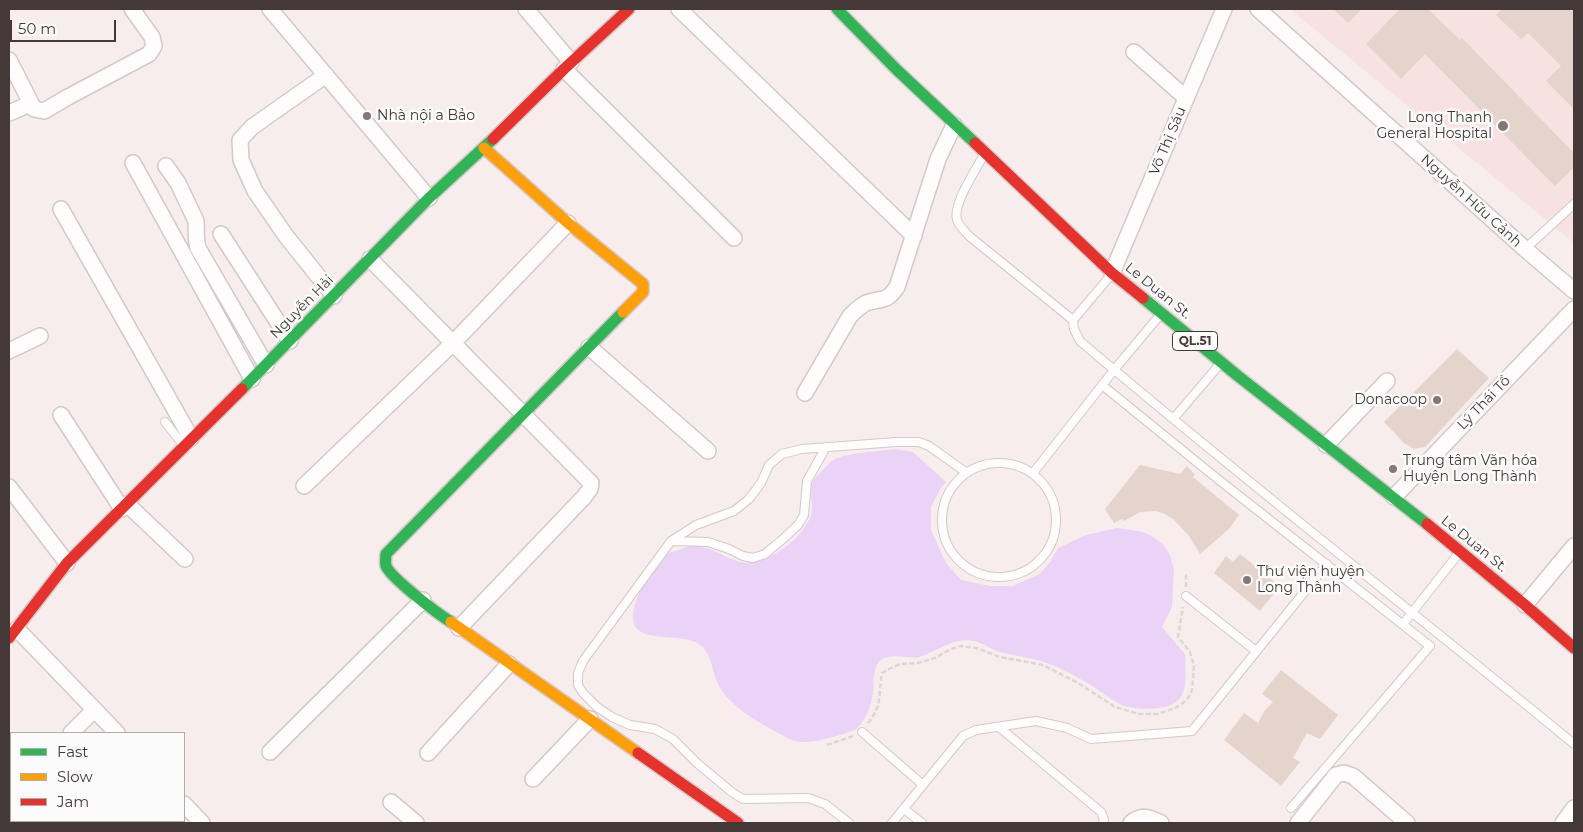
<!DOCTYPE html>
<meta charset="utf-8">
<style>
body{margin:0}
#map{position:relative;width:1583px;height:832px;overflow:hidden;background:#f7edec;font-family:Montserrat,sans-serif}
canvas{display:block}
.frame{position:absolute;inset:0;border:10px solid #443838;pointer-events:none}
.legend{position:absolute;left:10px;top:732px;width:175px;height:90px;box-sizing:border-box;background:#fbfbfb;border:1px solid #b2adad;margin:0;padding:6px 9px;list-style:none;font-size:15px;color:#443838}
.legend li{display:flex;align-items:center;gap:10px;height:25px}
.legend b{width:25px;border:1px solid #b2adad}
.scale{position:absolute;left:10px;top:20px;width:106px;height:22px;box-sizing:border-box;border:2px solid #443838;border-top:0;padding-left:6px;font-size:15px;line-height:18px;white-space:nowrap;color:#443838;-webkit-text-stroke:4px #fbfbfb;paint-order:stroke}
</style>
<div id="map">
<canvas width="1583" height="832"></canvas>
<div class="frame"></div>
<ul class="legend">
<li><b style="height:6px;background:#30b455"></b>Fast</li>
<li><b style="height:6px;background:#ff9f0a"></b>Slow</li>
<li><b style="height:6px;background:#e5322d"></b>Jam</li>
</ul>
<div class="scale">50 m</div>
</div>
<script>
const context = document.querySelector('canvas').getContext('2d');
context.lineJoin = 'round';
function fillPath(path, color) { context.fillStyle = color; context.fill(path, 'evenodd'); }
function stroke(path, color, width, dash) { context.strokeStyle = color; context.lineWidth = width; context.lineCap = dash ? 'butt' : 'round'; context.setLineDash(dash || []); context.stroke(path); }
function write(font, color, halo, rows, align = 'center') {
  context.font = font + ' Montserrat,sans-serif'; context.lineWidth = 5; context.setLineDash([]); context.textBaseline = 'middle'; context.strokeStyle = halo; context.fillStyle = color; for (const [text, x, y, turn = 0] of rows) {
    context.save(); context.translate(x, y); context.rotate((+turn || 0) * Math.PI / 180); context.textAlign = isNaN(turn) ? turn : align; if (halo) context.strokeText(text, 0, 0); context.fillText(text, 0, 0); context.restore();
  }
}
fillPath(new Path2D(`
 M1290,9H1574V243Z`), '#f7e2e1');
fillPath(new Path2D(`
 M895,449L913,452L946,482L940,489L931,507V530L946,563L961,580L990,586H1013L1040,574L1051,561L1058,548L1086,535L1117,528L1139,531L1150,535L1163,544L1170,555L1174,570L1172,607L1162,627L1185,654C1185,667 1189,692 1177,701C1165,711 1139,710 1124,706C1112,701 1095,686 1082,680C1068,672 1053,664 1037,660C1025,657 1012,655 999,652C991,649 983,643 974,641C955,637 940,649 922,656C909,661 892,651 880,661C876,664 875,671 874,676C873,681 874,687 873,692C872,704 865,724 854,730C848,733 839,735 833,737C822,740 806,744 795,741C790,740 784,736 780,734C758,722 728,706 717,682C712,670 712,658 703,647C682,626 614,655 638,596C643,584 655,562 665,555C671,551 669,553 676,551C682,549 690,545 697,546C718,548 737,569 759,561C778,555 804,536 811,515C814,505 809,493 812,483C814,479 820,473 823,470C826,466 831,461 835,459C850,452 877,452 895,449Z`), '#ead3f6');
fillPath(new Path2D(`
 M1333,9H1362L1348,23Z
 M1400,9H1428L1460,40L1462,38L1574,153V167L1555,186L1425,54L1401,79L1366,44Z
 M1502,9H1574V109L1546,81L1561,66L1528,33L1521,39L1496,15Z
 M1457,349L1489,378L1425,447L1414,449L1404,443L1384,422Z
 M1140,465L1180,474L1187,466L1195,475L1193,477L1239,515L1229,529L1200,554L1189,536L1174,520L1165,514L1156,511L1140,512L1124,521L1122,519L1114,523L1105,509Z
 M1240,554L1280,586L1260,611L1214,573L1226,556L1233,562Z
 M1281,670L1338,715L1320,739L1307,733L1293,758L1300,762L1281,786L1224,740L1244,713L1258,723L1265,710L1273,702L1262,694Z`), '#e5d4cc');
const lane = new Path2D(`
 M983,156C976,170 952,205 957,220C959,226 965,231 969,236L1073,320
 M1525,249L1574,204
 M1111,275L1073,320L1074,329L1080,341C1242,479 1410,609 1574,744
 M1102,385L1219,480L1430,646L1291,808
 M1174,418L1220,364
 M165,422L184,446
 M942 520a57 57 0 1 1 114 0a57 57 0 1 1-114 0Z
 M1033,473L1114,370L1160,315
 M673,541L708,542L729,549L743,556L753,558L765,554L784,538L798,525L804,515L807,481L826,447
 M1186,596L1256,651
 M1403,624L1459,553
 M999,727L1101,812L1104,820L1103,823
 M862,732L923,785
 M904,809L922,823
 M849,823L825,804L808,798L743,799L733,793L698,764L673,739L655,729L630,725L612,717L597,707L583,693L578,685V673L583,661L671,541L696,525L734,511L749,499L761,483L769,465L782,454L802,449L896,442H919L929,446L967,473
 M892,823L963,736L976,730L1036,721L1067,728L1091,739L1192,731L1327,564`);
const street = new Path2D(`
 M270,9L429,198
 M526,9L571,62
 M679,9L914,236
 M1258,9L1525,249L1574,291
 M1134,52L1186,98
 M9,60L34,109L44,111L68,97L149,54L154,46L152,37L132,9
 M564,69L734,238
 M326,75L252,127L240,140L241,160L255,191L286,236L334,296
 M9,113L30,104
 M133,163L252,379
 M166,166L178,183L196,221C197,231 195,237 198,248L266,365
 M61,209L191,438
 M221,234L290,341
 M370,259L591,483L590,489L584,497L459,628
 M1112,273L1224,9
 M589,347L708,451
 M9,351L40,336
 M805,393L850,316C855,311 860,306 866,303C883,297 885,304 897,287L938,159L954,125
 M61,415L122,509
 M1326,445L1387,381
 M304,486L453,343L568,223
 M9,487L67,563
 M1394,497L1574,309
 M127,504L185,559
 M1525,605L1574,546
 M17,629L117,733
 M71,733L94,710
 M270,752L423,600
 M428,753L509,664
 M533,779L590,719
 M9,797L11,795
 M391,802L416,823
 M184,804L202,823
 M117,823L119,821
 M1131,823C1142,814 1149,817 1161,823
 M1298,823L1336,775L1344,773L1353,776L1407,823
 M1563,823L1574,808`);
const fast = new Path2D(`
 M837,9L897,70L975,143
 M1143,298L1238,376L1427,524
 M242,389L429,198L493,139
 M451,622C438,614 391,578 386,566C385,562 386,557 386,554L623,312`);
const slow = new Path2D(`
 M484,148L568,223L643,284V292L623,312
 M451,622L638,753`);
const jam = new Path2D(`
 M493,139L564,69L629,9
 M975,143L1112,273L1143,298
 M1427,524L1525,605L1574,648
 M9,638L67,563L242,389
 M638,753L738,823`);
stroke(lane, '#d4c9c9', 10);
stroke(street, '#d4c9c9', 18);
stroke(fast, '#d4c9c9', 14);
stroke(slow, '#d4c9c9', 14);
stroke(jam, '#d4c9c9', 14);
stroke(new Path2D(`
 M1186,587V573
 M868,723C883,705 878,694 882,673L891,668L900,664L918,663L935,658L951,649L961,646L976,648L1000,657L1043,665L1078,683L1115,707L1139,714H1158L1175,708L1183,703L1188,698L1192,690L1194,666L1190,652L1178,637L1183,607
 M827,745L853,736`), '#dad7d6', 2.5, [5, 2.5]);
stroke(lane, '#fefcfc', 8);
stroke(street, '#fefcfc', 15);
stroke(fast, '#30b455', 11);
stroke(slow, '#ff9f0a', 11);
stroke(jam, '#e5322d', 11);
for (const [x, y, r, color] of [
 [367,116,5,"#837777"],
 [1503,126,6,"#837777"],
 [1437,400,5,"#837777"],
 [1393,469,5,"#837777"],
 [1247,580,5,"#837777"]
]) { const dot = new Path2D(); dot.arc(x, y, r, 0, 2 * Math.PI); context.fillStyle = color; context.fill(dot); stroke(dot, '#fbfbfb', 2); }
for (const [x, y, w] of [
 [1195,341,45]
]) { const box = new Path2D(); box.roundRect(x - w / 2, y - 9.5, w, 19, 4); context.fillStyle = '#fbfbfb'; context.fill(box); stroke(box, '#443838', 1); }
write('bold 12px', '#443838', null, [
 ["QL.51",1195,341]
]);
write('14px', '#443838', '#fbfbfb', [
 ["Nhà nội a Bảo",377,116],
 ["Long Thanh",1492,118,"right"],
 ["General Hospital",1492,134,"right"],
 ["Donacoop",1427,400,"right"],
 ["Trung tâm Văn hóa",1403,461],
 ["Huyện Long Thành",1403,477],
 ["Thư viện huyện",1257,572],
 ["Long Thành",1257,588]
], 'left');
write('14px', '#443838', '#fbfbfb', [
 ["Võ Thị Sáu",1168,141,-67],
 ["Nguyễn Hữu Cảnh",1471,201,42],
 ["Le Duan St.",1158,291,39],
 ["Nguyễn Hải",302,307,-45],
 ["Lý Thái Tổ",1484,403,-46],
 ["Le Duan St.",1474,544,39]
]);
</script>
